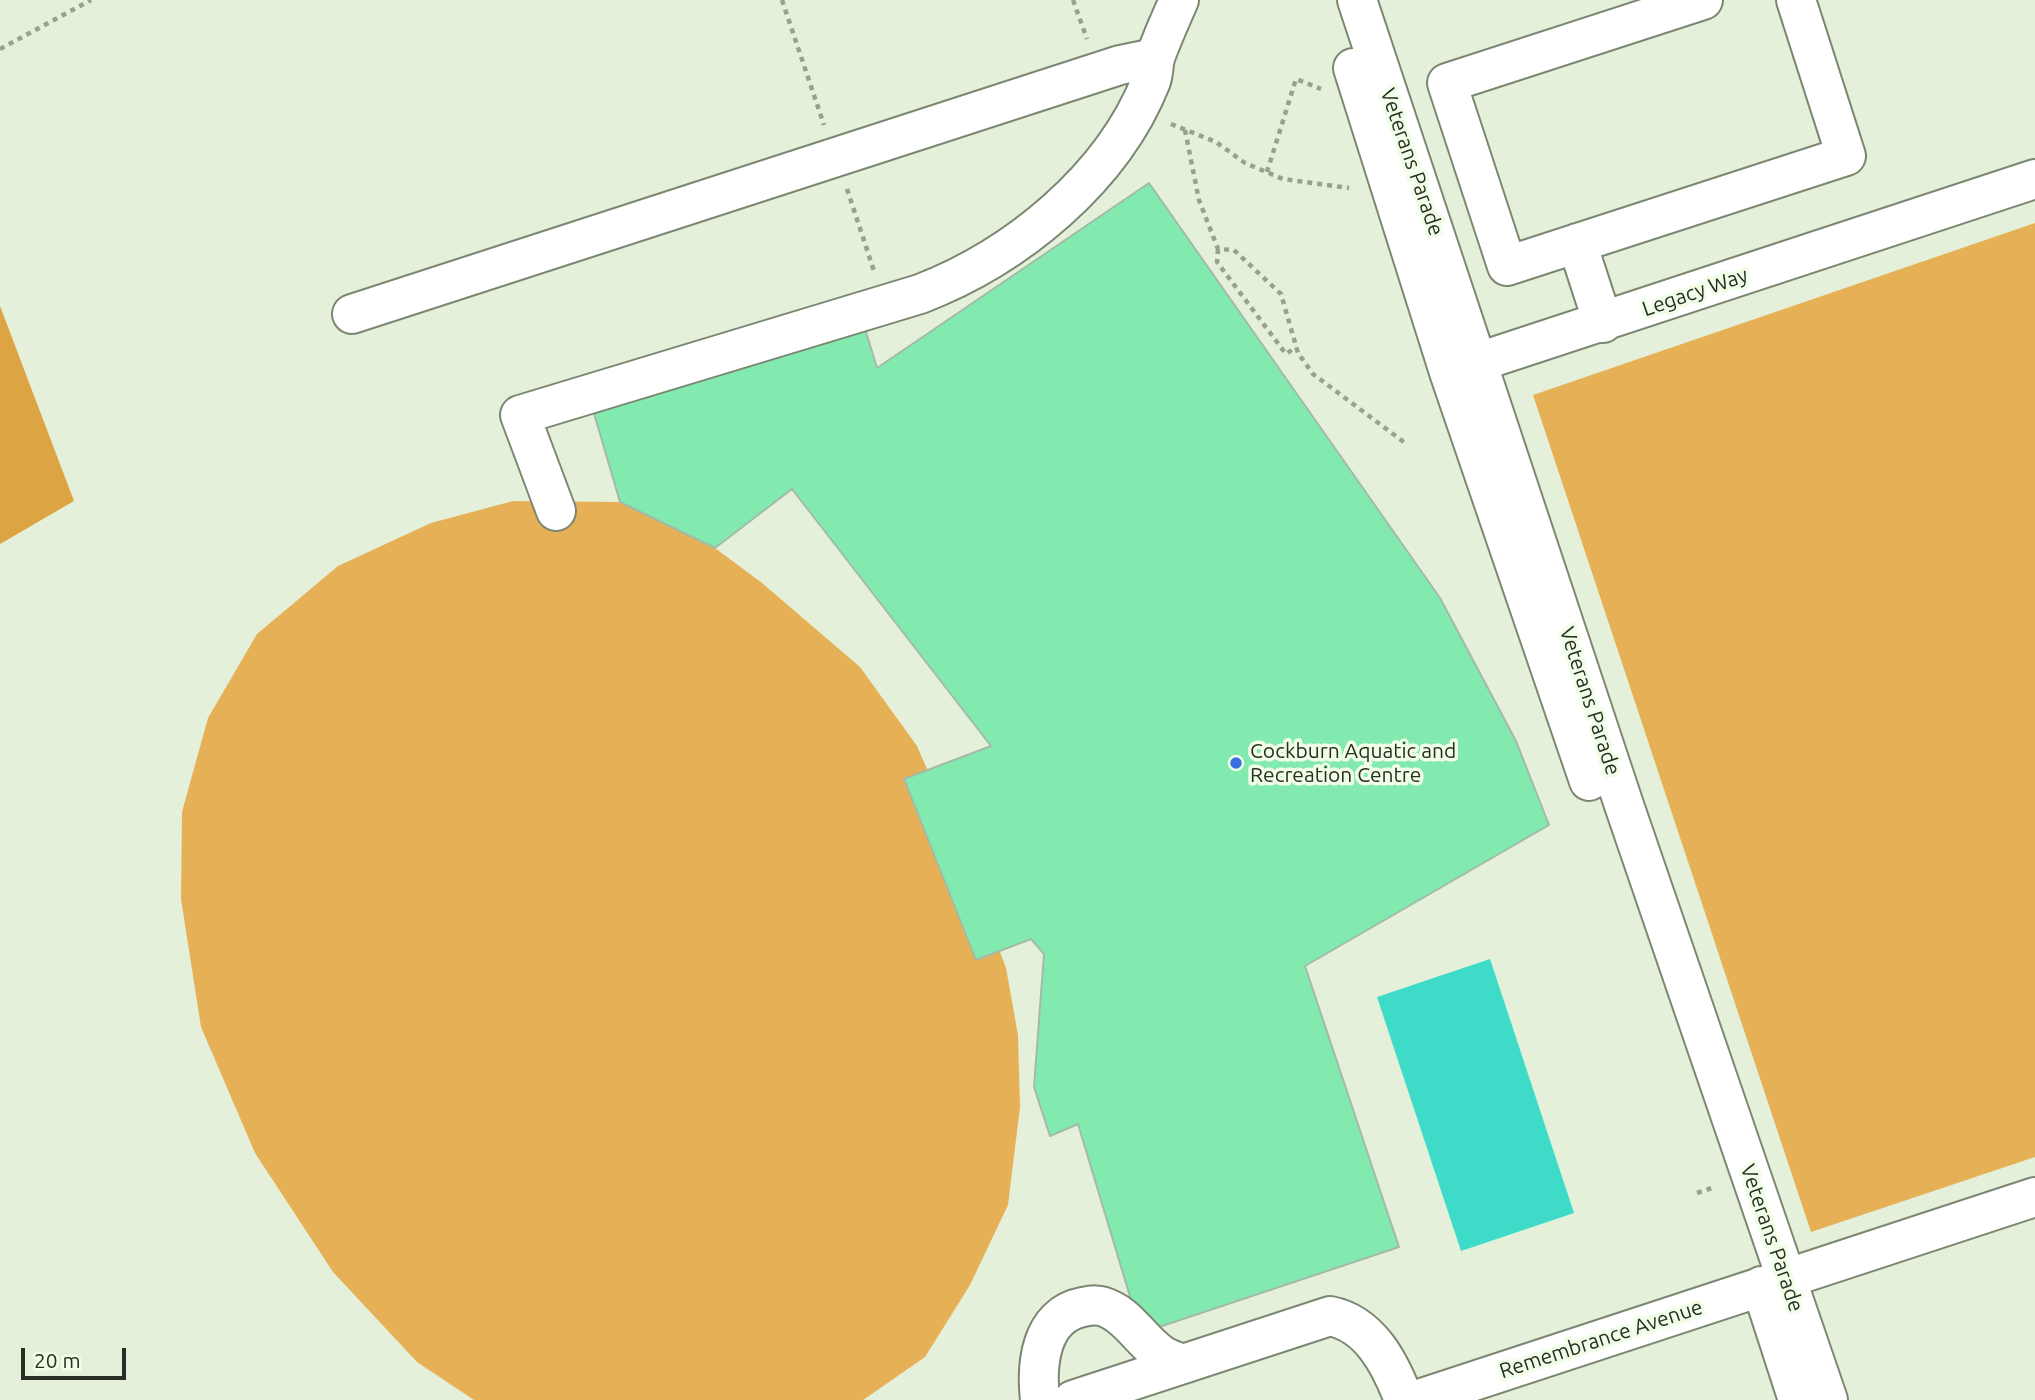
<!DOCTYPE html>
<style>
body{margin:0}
#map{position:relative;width:2035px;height:1400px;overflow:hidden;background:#e4f0d9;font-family:Ubuntu,sans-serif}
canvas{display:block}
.scale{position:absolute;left:21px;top:1348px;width:105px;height:32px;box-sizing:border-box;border:4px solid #292e25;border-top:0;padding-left:9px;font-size:21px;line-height:24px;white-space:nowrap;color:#292e25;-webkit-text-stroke:5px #f1fee7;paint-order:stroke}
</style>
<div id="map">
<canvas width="2035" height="1400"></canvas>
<div class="scale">20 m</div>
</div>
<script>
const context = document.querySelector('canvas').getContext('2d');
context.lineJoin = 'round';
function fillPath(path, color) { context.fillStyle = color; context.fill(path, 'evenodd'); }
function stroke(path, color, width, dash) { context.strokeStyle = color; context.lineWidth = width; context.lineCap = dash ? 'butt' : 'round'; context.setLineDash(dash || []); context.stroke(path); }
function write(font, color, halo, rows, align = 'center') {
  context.font = font + ' Ubuntu,sans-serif'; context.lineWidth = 7; context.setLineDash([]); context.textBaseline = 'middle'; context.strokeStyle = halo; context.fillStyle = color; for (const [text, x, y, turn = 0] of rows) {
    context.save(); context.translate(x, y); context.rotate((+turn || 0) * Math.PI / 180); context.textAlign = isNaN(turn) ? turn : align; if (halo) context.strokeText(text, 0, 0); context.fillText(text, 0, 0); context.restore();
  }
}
fillPath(new Path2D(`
 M2035,223V1157L1811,1232L1533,395Z
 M513,501L620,502L715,548L762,583L860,667L917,746L962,850L1006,968L1018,1035L1020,1107L1008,1205L970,1285L925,1357L863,1400H474L417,1362L333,1272L255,1153L201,1027L181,899L182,812L208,718L257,634L338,566L431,523Z`), '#e6b056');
fillPath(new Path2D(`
 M0,306L74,501L0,544Z`), '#dca443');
fillPath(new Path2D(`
 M1490,959L1574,1213L1461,1251L1377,997Z`), '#3edbc9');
const building = new Path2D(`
 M1149,183L1440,598L1516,741L1549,825L1305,966L1399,1247L1141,1333L1078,1124L1050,1136L1034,1087L1044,954L1031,939L976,960L904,779L991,746L792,489L715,548L620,502L593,410L862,319L877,368Z`);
fillPath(building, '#82eaae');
stroke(building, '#a3baab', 2);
const minor = new Path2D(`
 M1357,0L1624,805L1828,1400
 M1703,0L1447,83L1507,266L1846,156L1796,0
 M1353,68L1449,372L1589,781
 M1577,243L1603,323
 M352,314L1120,65L1154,58
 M1454,370L2035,179
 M556,511L520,415L920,294C1016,257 1112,179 1151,81C1154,73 1153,63 1156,55C1163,36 1171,18 1179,0
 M1761,1286L1798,1400
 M1040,1400C1036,1365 1040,1315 1083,1307C1092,1305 1100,1304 1109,1309C1130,1318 1143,1343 1162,1355C1168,1359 1176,1361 1182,1364
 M1073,1400L1330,1316C1370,1324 1390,1363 1404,1400
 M1416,1400L2035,1197`);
stroke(minor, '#7c8772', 42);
stroke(new Path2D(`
 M782,0L824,125
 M1073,0L1087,39
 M0,49L91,0
 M1171,124L1216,142L1245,163L1283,179L1349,188
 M1185,130L1199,200L1218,249L1234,250L1281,294L1298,353L1313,374L1405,443
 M1267,172L1296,79L1321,89
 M847,189L874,271
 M1218,249L1217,262L1286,354L1296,347
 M1697,1193L1712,1188`), '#98a190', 4.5, [5, 5]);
stroke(minor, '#fff', 38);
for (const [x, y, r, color] of [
 [1236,763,7,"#3a70e0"]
]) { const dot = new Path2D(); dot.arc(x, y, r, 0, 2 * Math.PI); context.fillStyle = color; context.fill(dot); stroke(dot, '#f1fee7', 2.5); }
write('21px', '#292e25', '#f1fee7', [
 ["Veterans Parade",1412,162,71],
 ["Legacy Way",1695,292,-19],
 ["Veterans Parade",1590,701,72],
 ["Veterans Parade",1772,1238,71],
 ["Remembrance Avenue",1601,1339,-18]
]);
write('21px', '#292e25', '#f1fee7', [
 ["Cockburn Aquatic and",1250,751],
 ["Recreation Centre",1250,775]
], 'left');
</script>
